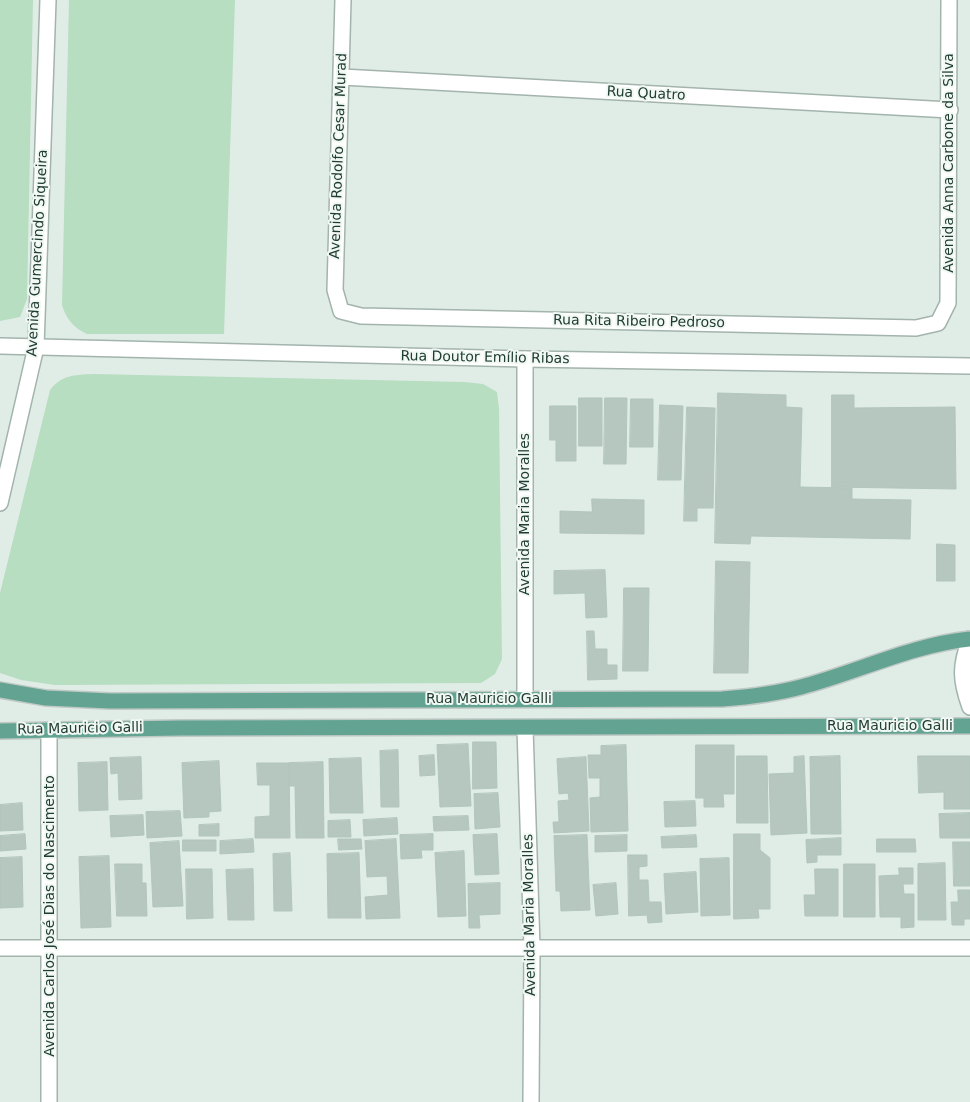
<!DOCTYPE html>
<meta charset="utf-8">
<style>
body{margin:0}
canvas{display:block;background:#e0ece6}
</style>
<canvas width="970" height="1102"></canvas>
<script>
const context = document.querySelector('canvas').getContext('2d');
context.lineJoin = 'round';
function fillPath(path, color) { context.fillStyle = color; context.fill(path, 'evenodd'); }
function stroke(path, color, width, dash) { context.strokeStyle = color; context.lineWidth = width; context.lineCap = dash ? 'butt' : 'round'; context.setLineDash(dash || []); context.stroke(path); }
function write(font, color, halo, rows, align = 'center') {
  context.font = font + ' "DejaVu Sans",sans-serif'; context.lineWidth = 4; context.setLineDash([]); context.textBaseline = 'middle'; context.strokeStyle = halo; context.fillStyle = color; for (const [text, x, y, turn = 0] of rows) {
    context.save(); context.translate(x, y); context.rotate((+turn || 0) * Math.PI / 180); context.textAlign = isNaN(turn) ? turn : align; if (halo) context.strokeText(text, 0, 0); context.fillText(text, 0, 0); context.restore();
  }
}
fillPath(new Path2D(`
 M0,0H33L27,299L20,317L0,321Z
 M69,0H235L224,334H87C74,328 66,319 62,305Z
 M93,374L465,382L483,384L497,392L499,409L502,659L495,674L481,683L55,685L21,680L0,673V593L50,390C62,375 74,375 93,374Z`), '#b7dec1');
const building = new Path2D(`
 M718,393L786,395V407L802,408L800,487L852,488V499L911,500L910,539L751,536L750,544L715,543Z
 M832,395H854V408L955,407L956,489L832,487Z
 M579,398H602V446H579Z
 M605,398H627L626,464H604Z
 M631,399H653V447H630Z
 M660,405L683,406L681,480H658Z
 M550,406H576V461H556V440H550Z
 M687,407L715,408L713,508H697V521H684Z
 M592,499L644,500V534L560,533V511L592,512Z
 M937,544L955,545V581H937Z
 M716,561L750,562L748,673H714Z
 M605,570L607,617L586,618L585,593L554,594V571Z
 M624,588H649L648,671H623Z
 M587,631H594L595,649H607V665H617V679L588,680Z
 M473,742H496L497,788L473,789Z
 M468,744L471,806L440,807L437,745Z
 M626,745L628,831L591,832L590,798L600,797V778H589L588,755H601V746Z
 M696,745H734V794H723L724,807H704V798H696Z
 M398,750L399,807H381L380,751Z
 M434,755L435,775L420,776L419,756Z
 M737,756H767L768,823H737Z
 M804,756L807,833L771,835L769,774L794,773V757Z
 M840,756L841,834H811L810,757Z
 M918,756H970V809H944V792L919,793Z
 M141,757L142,799L119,800L118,773L111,774L110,758Z
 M586,757L589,831L554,833L553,822H559L558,801L569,800L568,793L559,794L557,759Z
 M361,758L363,813H330L329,759Z
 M219,761L221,811L209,812V817L184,818L182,763Z
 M107,762L108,810L79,811L78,763Z
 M323,762L324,838H296L295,786H289V763Z
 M257,763H289L290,838H255V817L270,816V785H258Z
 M498,793L500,827L475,829L474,794Z
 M695,801L696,826L665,827L664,802Z
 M22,803L23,830L0,831V805Z
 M180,811L182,836L147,838L146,812Z
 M970,813V838H940L939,814Z
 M143,815L144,835L111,837L110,816Z
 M468,816L469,830L434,831L433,817Z
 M397,818L398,834L364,836L363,820Z
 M350,820L351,837H328V821Z
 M219,824V836H199V825Z
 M25,834L26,849L0,851V836Z
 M433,834V850H421L422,858L401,859L400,835Z
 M497,834L499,874L475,875L473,835Z
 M734,834H760V850L770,858V909H758L759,918L734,919Z
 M587,835L590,910L561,911L560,891H556L554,836Z
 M627,835V851L595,852V836Z
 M696,835L697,847L662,848L661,837Z
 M841,838V855H817V862L807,863L806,840Z
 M253,839L254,852L220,854V841Z
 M338,839H361L362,849L339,850Z
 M396,839L400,918L366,919L365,897L388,895L387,876L367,877L365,841Z
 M877,839H915L916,852H877Z
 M183,840H216V851H183Z
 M179,841L183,906L153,907L150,843Z
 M953,842H970V886H954Z
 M464,851L466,916L438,917L435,853Z
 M290,853L292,911H274L273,854Z
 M359,853L361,918H328L327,854Z
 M628,855H647V866L639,867V880H648L649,902H661L662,922L648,923L647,915L629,916Z
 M109,856L111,927L81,928L79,857Z
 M22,857L23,907L0,908V858Z
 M729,858L730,915L701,916L700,859Z
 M945,863L946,920H918V864Z
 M115,864H142V883H146L147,916H117Z
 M844,864H875V917H844Z
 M899,868H913V884H903L904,894H914V927L901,928V917H880L879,876L899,875Z
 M186,869H212L213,918L187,919Z
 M253,869L254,920H228L226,870Z
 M815,869H838V916H805L804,895H815Z
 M696,872L698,912L666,914L664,874Z
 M500,883V914L479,915L480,928H469L468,884Z
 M616,883L618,914L596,916L593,885Z
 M958,890H970V919H964V925H952L951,902H958Z`);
fillPath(building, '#b5c7bf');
stroke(building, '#b2c6bd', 1);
const minor = new Path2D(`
 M343,0L335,290L341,311L361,316L916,328L938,323L948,303L949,0
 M342,77L950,110
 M525,359V698
 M0,503L36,347L48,0
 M970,639C960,666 960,679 970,707
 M525,728L532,948L531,1102
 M0,948H970
 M49,1102V730`);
const tertiary = new Path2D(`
 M0,346L525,359L970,366`);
const primary = new Path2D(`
 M0,690L46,698L110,701L722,699C749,697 775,694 801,687C858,672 911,645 970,639
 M0,731L180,728L970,726`);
stroke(minor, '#a3b4ad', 18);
stroke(tertiary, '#a3b4ad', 18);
stroke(primary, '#c1c9c6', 18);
stroke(minor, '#fff', 15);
stroke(tertiary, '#fff', 15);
stroke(primary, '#62a491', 15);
write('14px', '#203d34', '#f1f8f4', [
 ["Rua Quatro",646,94,3],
 ["Avenida Rodolfo Cesar Murad",339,156,-88],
 ["Avenida Anna Carbone da Silva",949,163,-90],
 ["Avenida Gumercindo Siqueira",38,253,-87],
 ["Rua Rita Ribeiro Pedroso",639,322,1],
 ["Rua Doutor Emílio Ribas",485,358,1],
 ["Avenida Maria Moralles",525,514,-90],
 ["Rua Mauricio Galli",489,699],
 ["Rua Mauricio Galli",890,726],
 ["Rua Mauricio Galli",80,729,-1],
 ["Avenida Maria Moralles",530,915,-91],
 ["Avenida Carlos José Dias do Nascimento",50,916,-90]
]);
</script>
